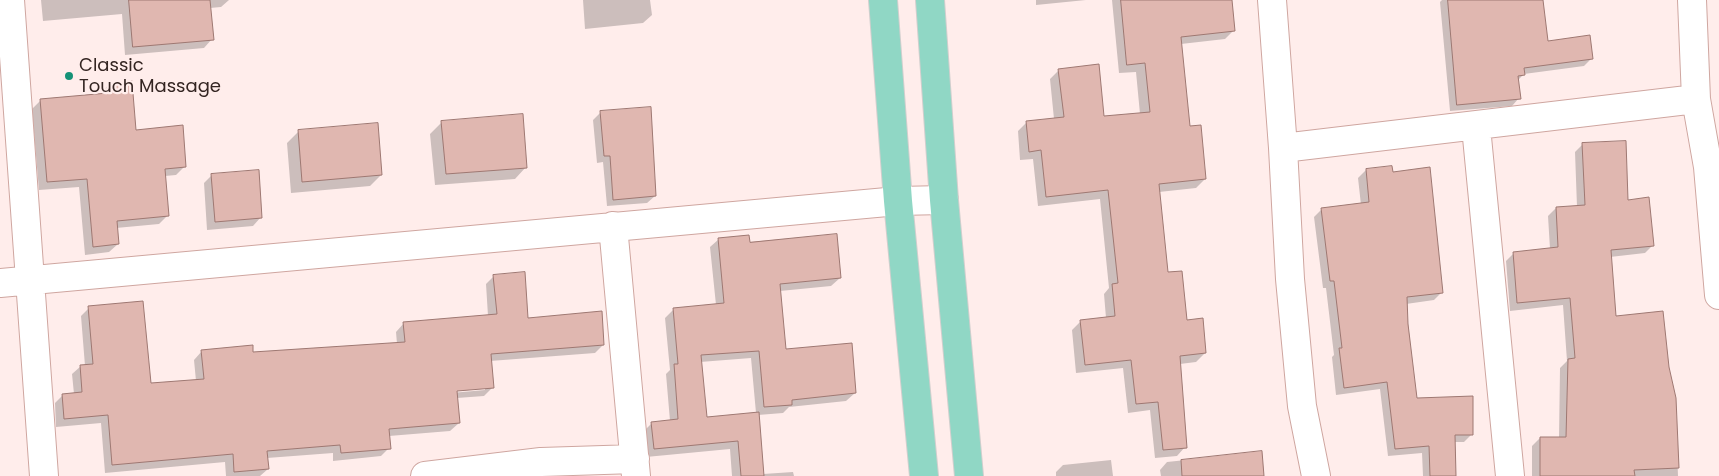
<!DOCTYPE html>
<style>
body{margin:0}
canvas{display:block;background:#ffedeb}
</style>
<canvas width="1719" height="476"></canvas>
<script>
const context = document.querySelector('canvas').getContext('2d');
context.lineJoin = 'round';
function fillPath(path, color) { context.fillStyle = color; context.fill(path, 'evenodd'); }
function stroke(path, color, width, dash) { context.strokeStyle = color; context.lineWidth = width; context.lineCap = dash ? 'butt' : 'round'; context.setLineDash(dash || []); context.stroke(path); }
function write(font, color, halo, rows, align = 'center') {
  context.font = font + ' Poppins,sans-serif'; context.lineWidth = 4.5; context.setLineDash([]); context.textBaseline = 'middle'; context.strokeStyle = halo; context.fillStyle = color; for (const [text, x, y, turn = 0] of rows) {
    context.save(); context.translate(x, y); context.rotate((+turn || 0) * Math.PI / 180); context.textAlign = isNaN(turn) ? turn : align; if (halo) context.strokeText(text, 0, 0); context.fillText(text, 0, 0); context.restore();
  }
}
fillPath(new Path2D(`
 M41,0H229L221,7L210,8L212,39L204,48L125,55L122,14L43,21Z
 M583,0H650L652,15L643,23L585,29Z
 M1036,0H1086L1036,5Z
 M1112,0H1231L1234,30L1225,39L1181,44L1189,127L1205,179L1196,188L1159,192L1167,273L1185,321L1205,353L1196,362L1180,364L1185,447L1177,456L1155,458L1150,410L1128,413L1123,368L1076,373L1072,330L1081,321L1106,318L1104,294L1109,288L1100,199L1038,206L1033,159L1020,160L1018,131L1027,122L1054,119L1050,79L1059,70L1103,118L1140,114L1136,72L1119,73Z
 M1442,0H1542L1547,42L1592,58L1584,66L1524,74L1517,81L1519,98L1512,106L1450,111L1440,2Z
 M108,85L135,131L185,166L176,175L165,176L168,215L159,224L116,228L118,244L109,252L85,255L79,187L39,190L32,109L41,100L100,95Z
 M600,113L655,196L647,203L607,206L603,162L597,163L593,120Z
 M442,122L526,167L515,179L435,185L430,134Z
 M299,131L381,175L370,186L291,193L287,143Z
 M1583,144L1627,201L1653,245L1645,253L1610,257L1614,317L1668,368L1675,398L1678,476H1532V446L1540,438H1559L1560,368L1567,361L1563,305L1510,311L1506,261L1514,253L1550,249L1548,216L1556,208L1577,207L1575,152Z
 M1366,170L1392,173L1442,292L1434,300L1406,304L1416,399L1472,434L1464,442H1454L1455,476H1423L1422,453L1388,456L1380,389L1336,395L1332,357L1334,355L1326,288H1323L1314,217L1322,209L1361,205L1358,178Z
 M212,175L261,217L253,226L207,230L204,183Z
 M719,239L748,243L840,278L831,286L780,291L785,350L855,393L846,401L789,407L783,413L758,415L763,474L793,472L794,476H732L730,449L646,457L644,431L652,423L670,421L666,374L670,370L665,318L674,309L716,305L710,247ZM751,358L756,413L706,418L700,362Z
 M494,276L527,319L603,345L595,353L490,361L492,388L484,396L457,398L459,423L450,431L389,436V448L381,456L333,461V453L267,458L268,469L260,476H226L225,462L105,473L101,423L56,427L55,403L63,395L74,394L72,374L81,366H85L81,316L89,308L149,385L196,381L194,360L202,351L252,354L397,344L396,332L404,323L488,316L486,284ZM485,387V390L451,393V390Z
 M1261,452L1263,476H1161L1160,470L1167,462Z
 M1111,460L1113,476H1056V472L1063,465Z`), '#0003');
const building = new Path2D(`
 M129,0H210L214,40L133,47Z
 M1121,0H1232L1235,31L1181,37L1190,126L1201,125L1206,179L1159,184L1168,272L1182,271L1187,320L1203,318L1206,353L1180,356L1187,448L1163,450L1158,402L1136,404L1131,360L1085,365L1080,320L1115,316L1112,284L1118,283L1108,190L1046,197L1041,150L1029,152L1026,121L1064,117L1058,69L1099,64L1104,116L1150,112L1145,63L1127,65Z
 M1448,0H1543L1548,41L1590,35L1593,59L1524,68L1525,75L1518,76L1521,99L1457,105Z
 M132,81L136,130L183,125L186,167L165,169L169,216L117,221L119,244L93,247L87,179L47,182L40,99L108,93V84Z
 M651,107L656,196L613,200L610,156H604L600,111Z
 M523,114L527,168L446,174L441,121Z
 M378,123L382,175L302,182L298,130Z
 M1626,141L1628,200L1649,197L1654,246L1611,250L1616,316L1663,311L1669,367L1676,398L1679,468L1634,470L1635,476H1540V437H1566L1568,359L1575,358L1570,298L1517,303L1513,252L1558,247L1556,207L1585,205L1582,143Z
 M1392,166L1393,172L1430,167L1443,293L1407,297L1408,324L1417,398L1473,396V435H1455L1456,476H1430L1429,446L1395,449L1387,382L1344,388L1339,348H1342L1334,281H1330L1321,208L1369,202L1366,169Z
 M259,170L262,218L215,222L211,174Z
 M837,234L841,278L780,284L786,349L852,343L856,393L792,400V405L764,407L759,351L701,355L707,417L759,412L764,476H741L738,441L654,449L651,422L678,419L674,364H678L673,308L724,303L718,238L749,235L750,242Z
 M525,272L528,318L602,311L604,345L491,354L494,388L457,391L460,423L389,429L391,449L341,453L340,445L267,451L269,469L234,472L233,454L112,465L108,415L64,419L62,394L82,392L80,365L93,364L88,306L143,301L151,383L204,379L201,350L253,345V352L405,342L403,322L497,314L493,275Z
 M1262,451L1264,476H1182L1181,460Z`);
fillPath(building, '#e0b7b0');
stroke(building, '#9e7872', 1);
const minor = new Path2D(`
 M10,0L44,476
 M1272,0L1283,148L1290,279L1302,406L1316,476
 M1692,0L1696,99L1708,167L1719,295
 M1476,127L1510,476
 M1283,148L1696,99
 M613,226L636,476
 M0,283L898,201L944,200
 M425,476L541,462L635,459`);
const major = new Path2D(`
 M883,0L898,201L924,476
 M930,0L944,200L969,476`);
stroke(minor, '#cfa6a0', 30);
stroke(major, '#d2cfce', 30);
stroke(minor, '#fff', 28);
stroke(major, '#90d7c5', 28);
for (const [x, y, r, color] of [
 [69,76,5,"#159176"]
]) { const dot = new Path2D(); dot.arc(x, y, r, 0, 2 * Math.PI); context.fillStyle = color; context.fill(dot); stroke(dot, '#ffedeb', 2); }
write('18px', '#342522', '#ffedeb', [
 ["Classic",79,66],
 ["Touch Massage",79,87]
], 'left');
</script>
